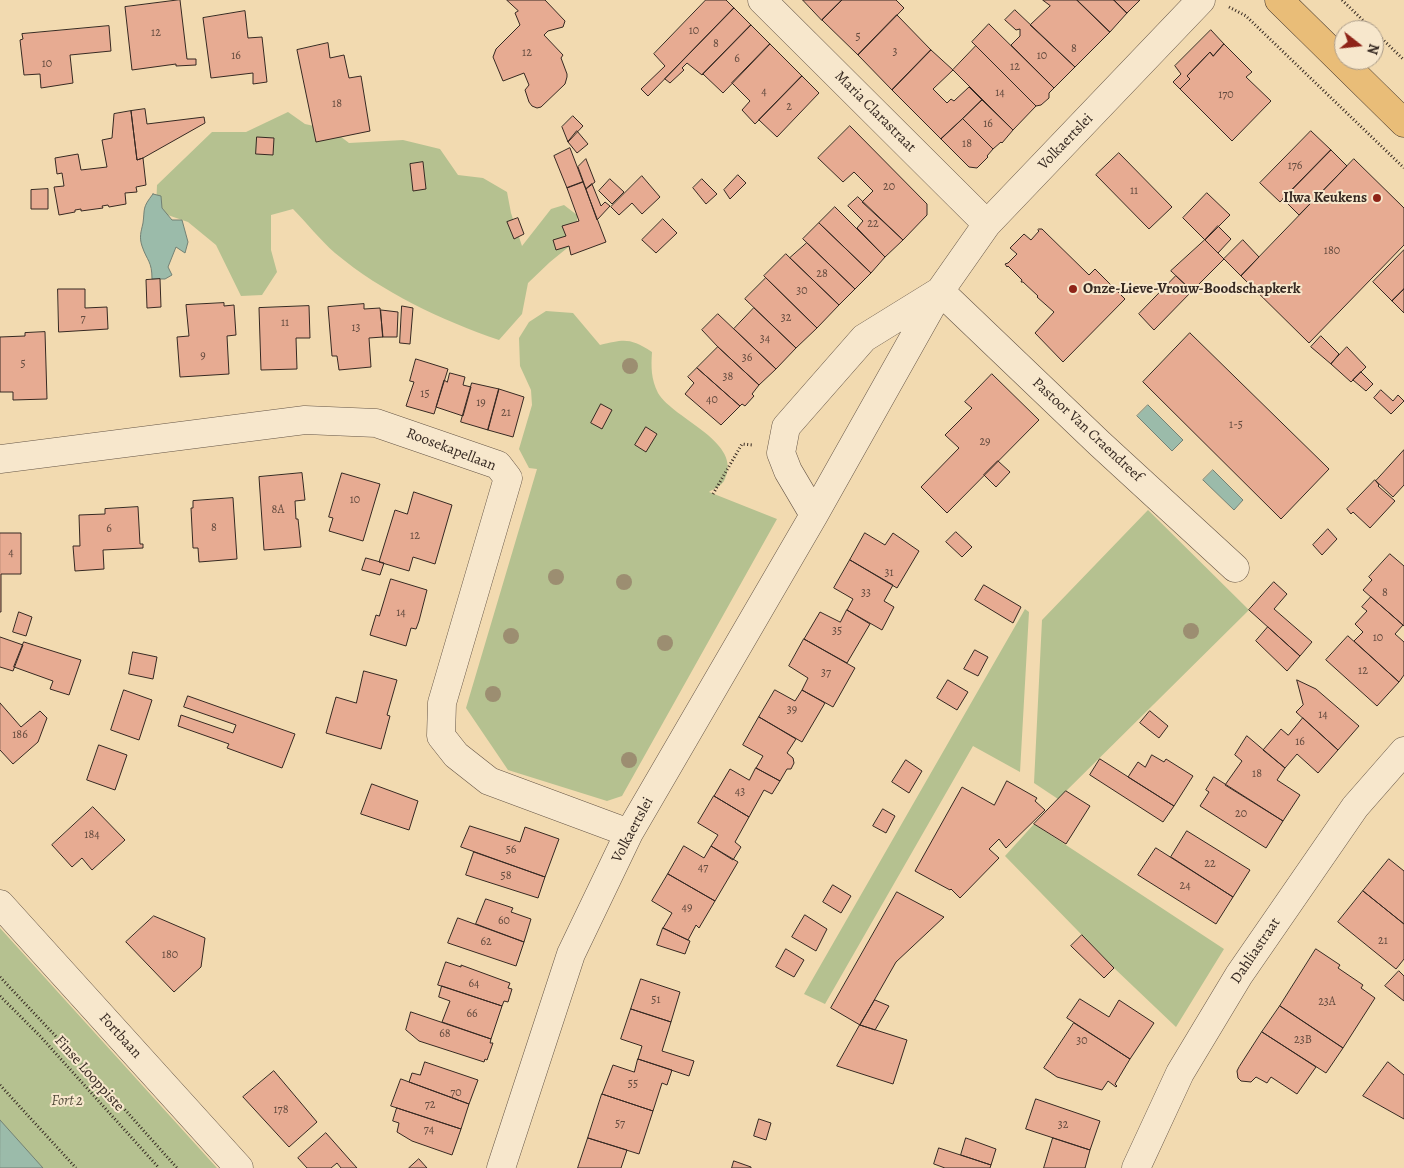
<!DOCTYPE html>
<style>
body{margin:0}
#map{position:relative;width:1404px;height:1168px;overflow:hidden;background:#f2dab0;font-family:Alegreya,serif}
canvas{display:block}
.north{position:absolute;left:1334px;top:20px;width:50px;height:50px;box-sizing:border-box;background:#f7e7cc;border:1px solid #aa9b88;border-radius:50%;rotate:106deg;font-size:14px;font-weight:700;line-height:20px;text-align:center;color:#362922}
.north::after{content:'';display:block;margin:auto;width:18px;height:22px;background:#8f2418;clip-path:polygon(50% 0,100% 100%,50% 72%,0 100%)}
</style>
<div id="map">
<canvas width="1404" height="1168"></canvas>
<div class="north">N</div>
</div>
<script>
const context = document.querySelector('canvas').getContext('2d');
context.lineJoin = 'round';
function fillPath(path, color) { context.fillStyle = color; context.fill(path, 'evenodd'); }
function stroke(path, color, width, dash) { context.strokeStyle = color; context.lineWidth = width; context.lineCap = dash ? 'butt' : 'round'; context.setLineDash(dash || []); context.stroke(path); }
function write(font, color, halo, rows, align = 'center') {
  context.font = font + ' Alegreya,serif'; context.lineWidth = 4; context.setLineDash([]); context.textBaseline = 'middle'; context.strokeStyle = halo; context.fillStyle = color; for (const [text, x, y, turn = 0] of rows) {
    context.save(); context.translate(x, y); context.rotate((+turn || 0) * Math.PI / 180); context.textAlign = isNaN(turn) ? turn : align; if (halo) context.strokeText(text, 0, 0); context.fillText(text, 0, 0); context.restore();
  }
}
fillPath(new Path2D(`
 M288,112L305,124L332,130L349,143L403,140L440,149L458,175L483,178L507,192L511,213L522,246L551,209L564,205L577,215V240L550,262L528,283L522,314L499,340C441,320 383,293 335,253C320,240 307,223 293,209L271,215V250L277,272L262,295L241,296L216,245L188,222L156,211L157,185L212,132H246Z
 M546,311L573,313L600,345C625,339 630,338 652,352C651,367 651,379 658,393C674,420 745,442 724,481C721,486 713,489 709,492L777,519L622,796L607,801L508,770L466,708L537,469L529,468L519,449L532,405L531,390L520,366L519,338L529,322Z
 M1148,510L1249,610L1058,799L1034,783L1042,620Z
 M1025,609L1029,612L1020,772L973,746L825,1004L804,994Z
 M1034,824L1224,949L1176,1027L1114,968L1005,856Z
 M0,928L217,1168H0Z`), '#b5c190');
const water = new Path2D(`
 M153,194L161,196L162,208L172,220H182L188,242L185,253L176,247L168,267L172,275L165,279H152C152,261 147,261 142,246C139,237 141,232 143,223C145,208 142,208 153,194Z
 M1148,405L1183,440L1172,451L1137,416Z
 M1213,470L1243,500L1234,510L1203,480Z
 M0,1120L43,1168H0Z`);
fillPath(water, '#9bbbaa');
stroke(water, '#738174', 1);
const building = new Path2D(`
 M180,0L187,59H196V65L176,66V64L132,70L125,7Z
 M507,0H545L565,21L563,27L548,31L544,35L563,55L561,58L567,74V77L565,84L541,107L537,108L532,106L529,102L525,90L529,85L524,73L503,81L493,57L496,49L520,25L515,13L518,11Z
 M706,0H726L734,8L648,96L641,89L665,66L654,54Z
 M803,0H842L822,20Z
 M842,0H896L904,8L858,55L822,20Z
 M1043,0H1077L1110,32L1075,67L1030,25L1050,6Z
 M1077,0H1114L1127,13L1110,32Z
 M1114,0H1140L1127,13Z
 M734,8L751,25L703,74L702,75L687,63L682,68L684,70L670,83L665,79Z
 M1015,10L1075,67L1054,88L1011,45L1020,36V29L1016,30L1005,20Z
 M245,11L248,38L262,37L267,82L253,84V73L211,78L203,18Z
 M897,15L931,50L892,90L858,55Z
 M989,24L1054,88L1049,93V98L1041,105L1036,106L972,42Z
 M751,25L770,44L723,93L703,74Z
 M109,26L111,51L70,55L73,83L41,88L40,74L24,75L20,40L23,39L22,34Z
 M1211,30L1224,44L1213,56L1210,52L1187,76L1190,79L1180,89L1173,82L1181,74L1175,66Z
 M328,43L330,58L344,55L349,78L361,76L370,131L316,142L297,50Z
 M770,44L802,76L755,124L742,110L750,101L732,83Z
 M1224,44L1252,72L1246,77L1271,101L1232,141L1180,89L1190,79L1187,76L1210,52L1213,56Z
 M976,46L1036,106L1013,130L953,70Z
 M931,50L953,70L933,89L947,103L951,99L954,101L969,87L982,100L941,139L892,90Z
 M802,76L819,93L777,137L759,120Z
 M982,100L1013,130L1002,143L1001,142L993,149L963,119Z
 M145,109L147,124L204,117L205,123L143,158L137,160L131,111Z
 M131,111L137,160L143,158L146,185L136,187L137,192L125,193L126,204L109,207L108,205L102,206L103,208L81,211V209L75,210V212L59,215L54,187L64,186L62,173L57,174L55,158L78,154L81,170L107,167L102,140L112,138L114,114Z
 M573,116L583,126L568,142L562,127Z
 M963,119L993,149L987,156L988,157L977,168L969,167L941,139Z
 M850,126L927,204V215L903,240L862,202L873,191L854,172L843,182L818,158Z
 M577,131L588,144L577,153L568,142Z
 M1311,131L1331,150L1280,202L1260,183Z
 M257,137L274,138L273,155L256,154Z
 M570,148L583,182L567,188L554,156Z
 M1331,150L1347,166L1299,215L1283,199Z
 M1119,153L1172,207L1149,229L1096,175Z
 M586,159L595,182L586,189L578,167Z
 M1354,159L1404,208V245L1309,343L1241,276Z
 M423,162L426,189L413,191L410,164Z
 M738,175L746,183L730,199L724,190Z
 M642,176L660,197L642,214L632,203L619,215L611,207Z
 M610,179L624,192L612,204L599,191Z
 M702,179L717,194L706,204L693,188Z
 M583,182L606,242L571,255L569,246L556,250L553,240L566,236L562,226L579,221L567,188Z
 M592,184L601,206L605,202L610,206L597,220L586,189Z
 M48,189V209H31V190Z
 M1207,193L1230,215L1205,240L1183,218Z
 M858,197L903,240L885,257L857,228L863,221L848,206Z
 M835,207L885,257L871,273L819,223Z
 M518,218L524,234L514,239L507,222Z
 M663,219L677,233L656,253L642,240Z
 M819,223L871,273L855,289L803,239Z
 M1218,226L1231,239L1218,253L1205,240Z
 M1039,229H1042L1089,275L1095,269L1125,299L1063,362L1035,333L1054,312L1037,297L1038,296L1023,282H1021L1022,280L1008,266L1007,267L1005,264L1008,263L1017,254L1010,248L1024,234L1031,240L1039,231L1038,230Z
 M1205,240L1224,259L1192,291L1171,271Z
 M1243,240L1259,257L1241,276L1224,259Z
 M807,243L855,289L839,305L790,258Z
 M1404,250V289L1392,301L1373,282Z
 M786,254L839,305L817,328L764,276Z
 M1176,276L1192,291L1154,330L1139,314Z
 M766,278L817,328L796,348L745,299Z
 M160,279L161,307L147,308L146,280Z
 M58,289H85V308L107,307L108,329L59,332Z
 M1404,289V313L1392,301Z
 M224,303V306L234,305L236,335L227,336L229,374L180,377L177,337L189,336L186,305Z
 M364,304V309L380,308L383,337L369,338L371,367L339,370L337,356H332L328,307Z
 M309,306L310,338H296L297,369L261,370L259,308Z
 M402,306L413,308L410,344L400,343Z
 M754,308L796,348L776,369L734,329Z
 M381,310L398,312L397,337H383Z
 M718,314L776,369L759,385L718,347L702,330Z
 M45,332L47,399L13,400V392H0V337L25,336V333Z
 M1190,333L1329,469L1281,519L1143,382Z
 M1321,336L1339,354L1331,364L1311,347Z
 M718,347L759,385L752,394L754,396L745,406L742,404L740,406L697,368Z
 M1347,347L1366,367L1351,382L1331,364Z
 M416,359L448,369L434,414L406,406L414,382L410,381Z
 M697,368L740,406L721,425L685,394L694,383L688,377Z
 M1361,372L1373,384L1366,391L1353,380Z
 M450,373L465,377L463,385L471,387L463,416L436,407L444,380L447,382Z
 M992,374L1039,420L947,513L921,487L959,448L945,435L972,408L965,402Z
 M472,383L499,389L488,430L461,422Z
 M499,389L524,397L513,437L488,430Z
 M1381,390L1393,401L1398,395L1404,401L1391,414L1374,398Z
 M601,404L612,410L602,429L591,423Z
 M646,427L657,434L646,452L635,445Z
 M1404,450V485L1393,497L1376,481Z
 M998,461L1010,472L996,487L984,475Z
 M302,473L305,500L295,501L296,519H298L301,547L264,550L259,477Z
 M342,473L380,484L363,541L329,531L333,518L329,517Z
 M1375,480L1379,485L1378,486L1395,501L1370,528L1353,512L1351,514L1347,509Z
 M414,492L452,505L435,564L413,557L409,571L379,562L395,510L407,514Z
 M233,498L237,559L199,562L198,548H193L191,508H193V501Z
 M138,507L140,544H143V548L103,550L104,569L75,571L73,546H80L79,515L105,514V509Z
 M1328,529L1337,539L1322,555L1313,545Z
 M956,532L972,547L962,557L946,542Z
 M0,533H21V574H1V612H0Z
 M865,533L885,545L893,533L919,551L897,588L850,560Z
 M1390,554L1404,566V626L1363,590L1372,580L1369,577Z
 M366,558L384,563L380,575L362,570Z
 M850,560L893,585L884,601L894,607L882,630L847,610L853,599L834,588Z
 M391,579L427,590L419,621L416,629L411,628L406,646L370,635L376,615L379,616Z
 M1274,582L1287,594L1274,609L1312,642L1300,656L1249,610Z
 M984,585L1021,607L1013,623L975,600Z
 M1371,597L1403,625L1395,634L1404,642V675L1399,682L1354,641L1363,632L1355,624L1367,611L1362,607Z
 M847,610L870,624L847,663L804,639L820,612L840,622Z
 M19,612L32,617L26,636L13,632Z
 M1268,627L1300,656L1287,671L1256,641Z
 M1348,636L1399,682L1377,706L1326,660Z
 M0,637L23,645L13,671L0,667Z
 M804,639L855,668L833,707L802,690L808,678L789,666Z
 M24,642L81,660L69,695L50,689L53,681L14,667Z
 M975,650L988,657L978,676L964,669Z
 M133,652L157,657L153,679L129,674Z
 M364,671L397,680L387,715L390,716L381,749L326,733L336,697L356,703Z
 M948,680L968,692L957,710L937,698Z
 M1297,680L1316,689L1359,726L1338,750L1296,712L1303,705Z
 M124,690L152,700L139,740L111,730Z
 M775,690L795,701L802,690L825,703L802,742L759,717Z
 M188,696L295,734L282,768L227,748L229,744L178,726L181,715L233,733L236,725L184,707Z
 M0,703L21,727L40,711L47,718L38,742L13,764L0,750Z
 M1150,711L1168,726L1159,738L1140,723Z
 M759,717L796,739L787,753L793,758L794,763L791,769H787L780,781L756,768L763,756L743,745Z
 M1303,718L1338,750L1318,773L1297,754L1285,768L1263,750L1281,729L1288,735Z
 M1247,736L1285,768L1277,780L1300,795L1283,821L1225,785L1242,761L1235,755Z
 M99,745L127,755L115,790L87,780Z
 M1152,755L1164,762L1166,759L1193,776L1174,806L1128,777L1138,762L1145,767Z
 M1100,759L1174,806L1163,822L1090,775Z
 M906,760L922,771L909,793L892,782Z
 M756,768L780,781L772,794L764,790L749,817L714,796L730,769L749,780Z
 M1214,777L1283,821L1266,848L1200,806L1209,792L1206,790Z
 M1007,781L1037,798L1035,801L1045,810L1006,848L999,839L989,849L999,858L960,898L951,889L950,890L915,871L962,787L994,805Z
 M372,784L418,801L409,830L361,814Z
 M1066,791L1090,806L1066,844L1034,824Z
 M714,796L749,817L735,842L741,847L733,860L711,846L718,835L698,823Z
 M93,807L125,840L92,870L82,858L72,867L52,845Z
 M883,809L895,816L886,833L873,826Z
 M470,826L520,842L525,827L559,839L545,877L461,847Z
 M1187,831L1250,870L1233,897L1171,857Z
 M684,846L704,858L711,846L738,862L715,901L668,874Z
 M1156,848L1233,897L1216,924L1138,875Z
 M474,852L545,877L538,898L466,875Z
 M1389,859L1404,871V924L1363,891Z
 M668,874L715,901L699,928L696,925L688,940L663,928L672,913L652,901Z
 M833,885L851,896L841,913L823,902Z
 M1363,891L1404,924V959L1396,969L1338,922Z
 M897,892L944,917L896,962L860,1025L831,1008Z
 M486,899L513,908L511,912L531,919L524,942L476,924Z
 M805,915L827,929L816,951L792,937Z
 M154,916L205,938L201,967L174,992L126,942Z
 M458,918L524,942L516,966L448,943Z
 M663,928L690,941L685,954L657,945Z
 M1082,935L1114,968L1104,978L1071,946Z
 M786,949L804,960L794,977L776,967Z
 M1316,949L1340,965L1338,968L1363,985L1361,988L1375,998L1343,1048L1280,1006Z
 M446,962L461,967V965L510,983L508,988L512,989L508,1002L504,1001L502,1006L438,985Z
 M1399,971L1404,976V1001L1385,986Z
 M641,979L680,992L671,1022L631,1009Z
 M442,986L502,1006L491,1039L442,1022L450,1001L439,997Z
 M1080,999L1109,1017L1119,1000L1154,1023L1130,1059L1067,1018Z
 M875,1000L889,1006L875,1030L860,1025Z
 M1280,1006L1343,1048L1326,1073L1262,1032Z
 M631,1009L671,1022L662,1051L694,1061L689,1076L638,1059L642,1046L621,1039Z
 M411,1012L491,1039L490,1043H493L487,1060L485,1059L484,1062L419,1041L406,1030Z
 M1074,1023L1130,1059L1115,1084L1117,1086L1116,1087L1108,1081L1102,1090L1057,1077L1044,1068Z
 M860,1025L907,1040L893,1084L837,1066Z
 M1262,1032L1316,1067L1297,1094L1271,1077L1267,1083L1256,1077L1251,1082L1241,1081L1238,1078L1237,1071L1239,1067Z
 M638,1059L672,1070L667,1085L662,1083L653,1111L602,1094L613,1065L634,1072Z
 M425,1062L478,1080L469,1104L409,1082L412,1073L420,1075Z
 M1388,1062L1404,1075V1119L1363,1096Z
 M274,1071L317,1122L289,1147L243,1097Z
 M401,1079L469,1104L461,1129L391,1106Z
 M602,1094L653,1111L639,1154L588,1138Z
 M1036,1099L1100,1121L1090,1150L1026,1129Z
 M397,1108L461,1129L452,1155L412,1141L397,1132L399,1123L393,1121Z
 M759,1119L771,1123L766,1140L754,1136Z
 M326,1133L357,1168H341L337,1163L331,1168H307L298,1158Z
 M588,1138L627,1150L621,1168H578Z
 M966,1138L996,1149L991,1165L961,1155Z
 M1053,1138L1090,1150L1085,1168H1044Z
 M939,1148L991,1165L990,1168H945L934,1164Z
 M419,1159L427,1168H409Z
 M734,1161L751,1167V1168H732Z`);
fillPath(building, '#e7ab92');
stroke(building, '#362922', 1);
const street = new Path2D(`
 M762,0L987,224
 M0,459L305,420L376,423L498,465L508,478L442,703L441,736L456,755L489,781L629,833
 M814,515L788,471L781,453L786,427L864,338L940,291L1099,443L1235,568
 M0,904L239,1168
 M501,1168L571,954L629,833L814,515L940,291L987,224L1201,0
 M1136,1168L1180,1073L1239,975L1355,807L1404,751`);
const primary = new Path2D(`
 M1279,0L1404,123`);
stroke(street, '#655546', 29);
stroke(primary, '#362922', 29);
stroke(new Path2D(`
 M1342,0L1373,30
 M1229,7L1246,16L1404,168
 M1374,31L1404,60
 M713,494L742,444L752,445
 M0,977L127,1112L177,1168
 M0,996L40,1036L159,1168
 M0,1085L76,1168`), '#362922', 3, [1, 2.5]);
stroke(street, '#f7e7cc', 28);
stroke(primary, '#e9bd78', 28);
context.fillStyle = '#9c8e71';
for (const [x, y] of [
 [630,366],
 [556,577],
 [624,582],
 [1191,631],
 [511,636],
 [665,643],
 [493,694],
 [629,760]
]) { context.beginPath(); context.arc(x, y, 8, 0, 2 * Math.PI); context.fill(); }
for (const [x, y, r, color] of [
 [1377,198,5,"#8f2418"],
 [1073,289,5,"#8f2418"]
]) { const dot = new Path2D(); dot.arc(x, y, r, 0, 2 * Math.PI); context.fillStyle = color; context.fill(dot); stroke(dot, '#f7e7cc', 2); }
write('12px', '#624a3e', null, [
 ["10",694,31],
 ["12",156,33],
 ["5",858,37],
 ["8",716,44],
 ["8",1074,49],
 ["3",895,52],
 ["12",527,53],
 ["16",236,56],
 ["10",1042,56],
 ["6",737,59],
 ["10",47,64],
 ["12",1015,67],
 ["4",764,92],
 ["14",1000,93],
 ["170",1226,95],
 ["18",337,104],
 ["2",789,107],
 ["16",988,124],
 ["18",967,144],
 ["176",1295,166],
 ["20",889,187],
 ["11",1134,191],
 ["22",873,224],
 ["180",1332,251],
 ["28",822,274],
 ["30",802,291],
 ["32",786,318],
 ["7",83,319],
 ["11",285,323],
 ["13",356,328],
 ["34",765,339],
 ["9",203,356],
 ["36",747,358],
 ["5",23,364],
 ["38",728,377],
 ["15",425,394],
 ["40",712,400],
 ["19",481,403],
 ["21",506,413],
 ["1-5",1236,425],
 ["29",985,442],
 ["10",355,500],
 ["8A",278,510],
 ["8",214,528],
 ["6",109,529],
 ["12",415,536],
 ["4",11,553],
 ["31",889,573],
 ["33",866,593],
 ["8",1385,593],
 ["14",401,613],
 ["35",837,631],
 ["10",1378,638],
 ["12",1363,671],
 ["37",826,673],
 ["39",792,710],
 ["14",1323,715],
 ["186",20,735],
 ["16",1300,742],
 ["18",1257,774],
 ["43",740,792],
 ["20",1241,814],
 ["184",92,835],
 ["56",511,850],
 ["22",1210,864],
 ["47",703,868],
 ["58",506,876],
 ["24",1185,886],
 ["49",687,908],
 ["60",504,921],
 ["21",1383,941],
 ["62",486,942],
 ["180",170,955],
 ["64",474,984],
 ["51",656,1000],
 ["23A",1327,1002],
 ["66",472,1014],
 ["68",445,1034],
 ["23B",1303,1040],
 ["30",1082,1041],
 ["55",633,1084],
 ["70",456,1093],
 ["72",430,1105],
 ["178",281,1110],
 ["57",620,1124],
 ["32",1063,1125],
 ["74",429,1130]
]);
write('15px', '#362922', '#f7e7cc', [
 ["Maria Clarastraat",875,112,45],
 ["Volkaertslei",1066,142,-46],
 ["Pastoor Van Craendreef",1087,430,43],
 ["Roosekapellaan",451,450,21],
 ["Volkaertslei",633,830,-62],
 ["Dahliastraat",1256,951,-56],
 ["Fortbaan",120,1036,48],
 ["Finse Looppiste",89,1074,48]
]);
write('bold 15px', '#362922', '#f7e7cc', [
 ["Ilwa Keukens",1367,198],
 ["Onze-Lieve-Vrouw-Boodschapkerk",1083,289,"left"]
], 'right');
write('italic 15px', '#564f3e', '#f7e7cc', [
 ["Fort 2",67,1101]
]);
</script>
